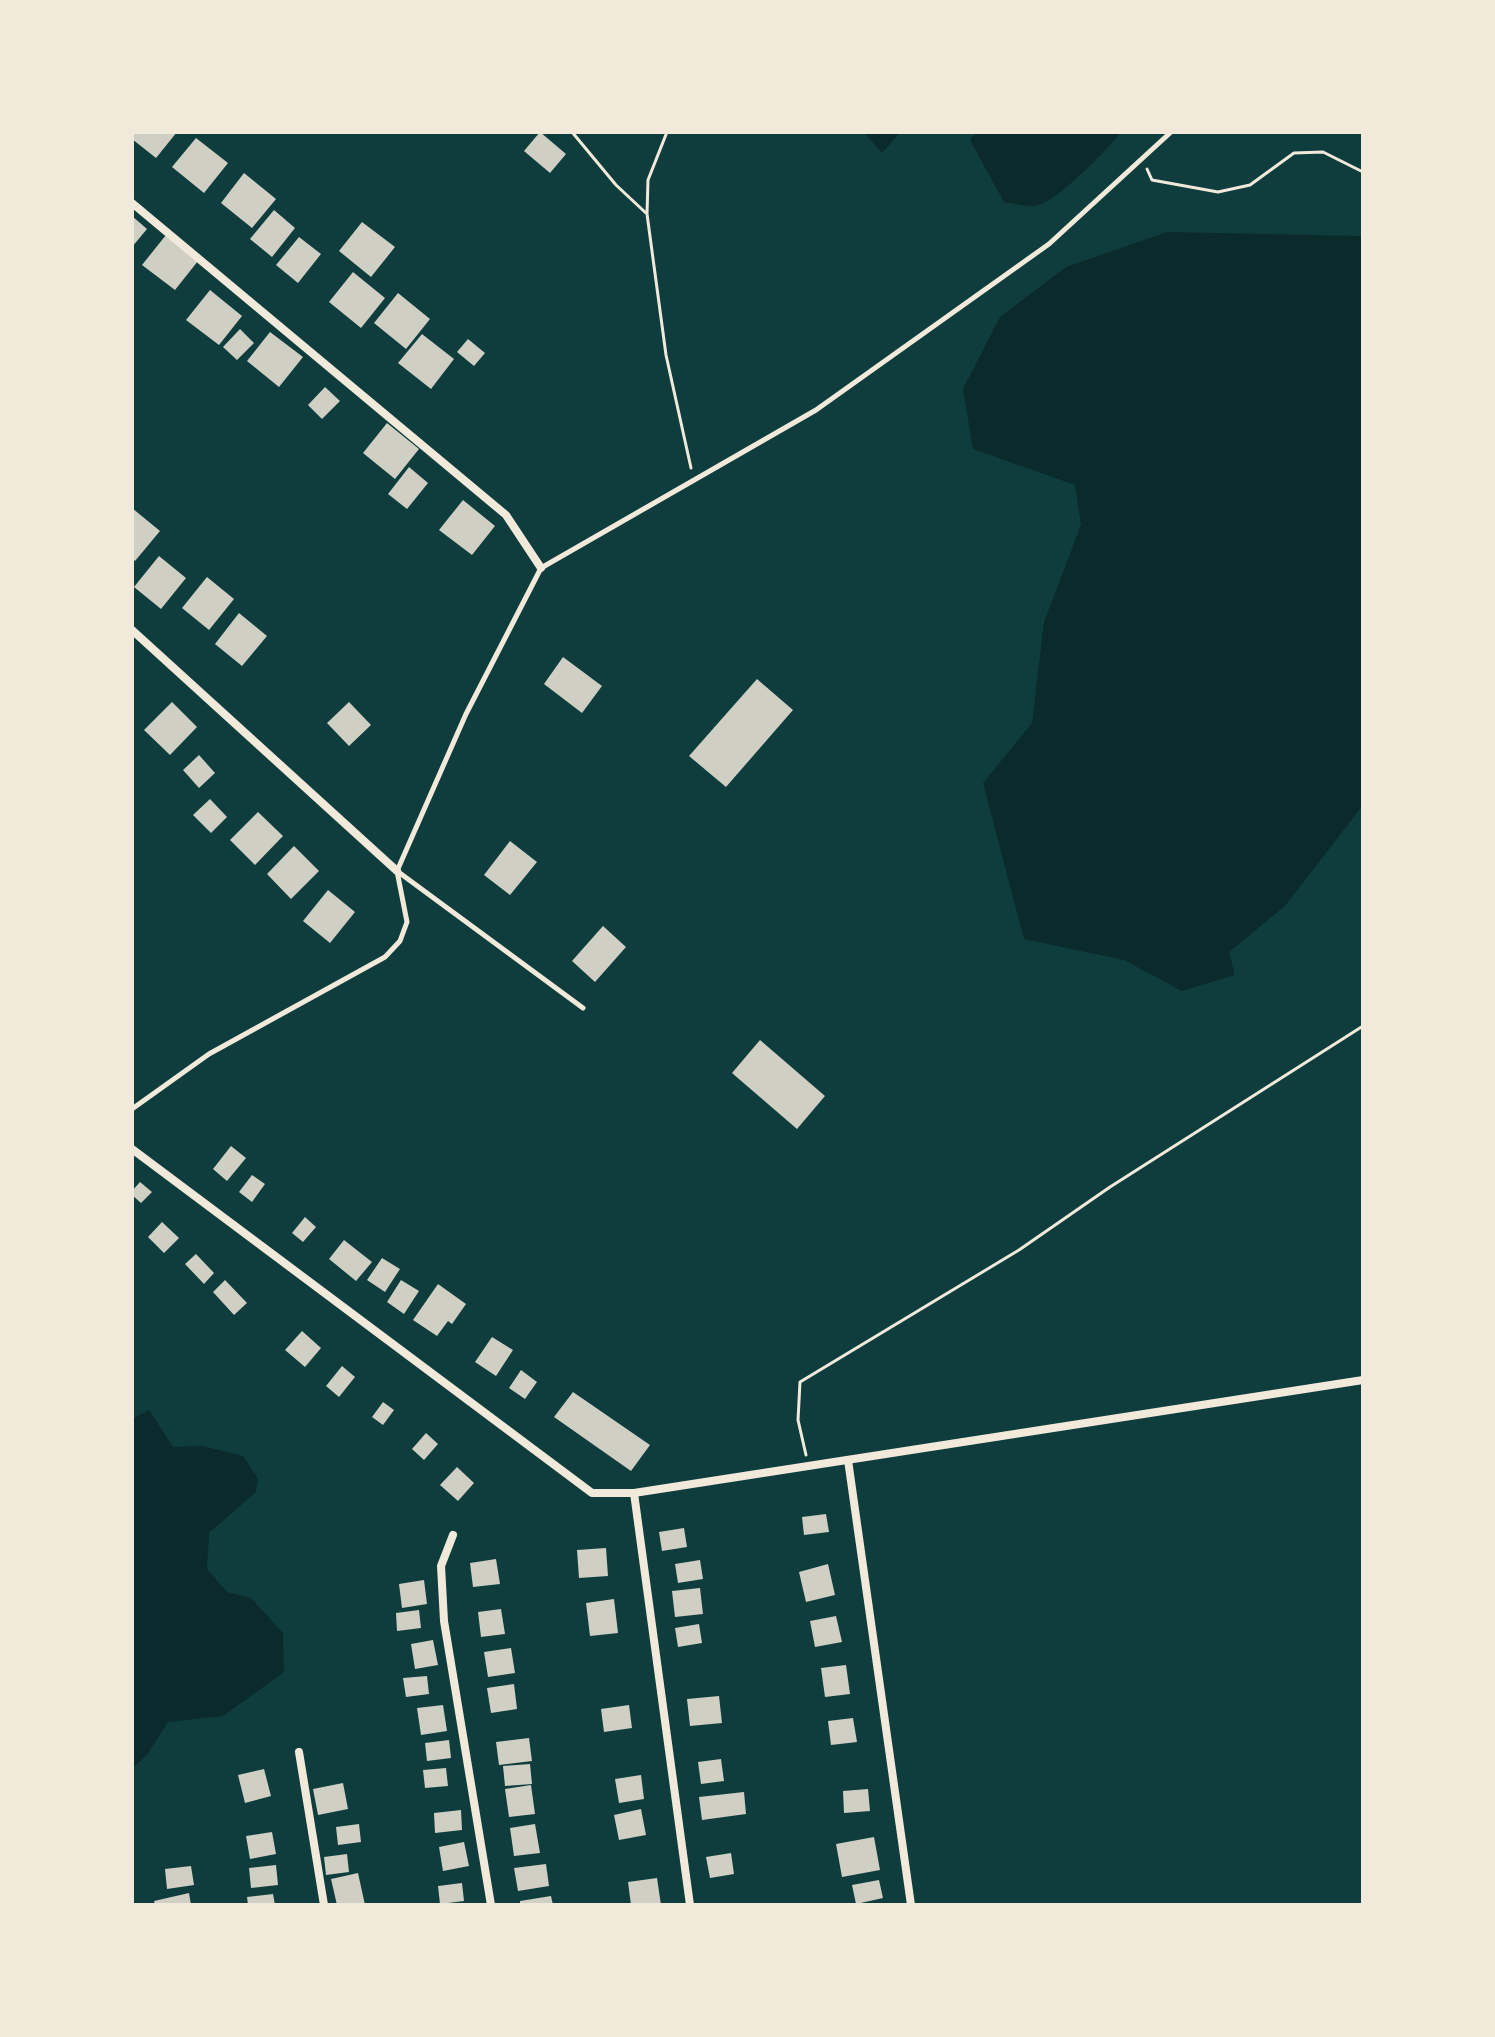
<!DOCTYPE html>
<style>
body{margin:0}
#map{position:relative;width:1495px;height:2037px;overflow:hidden;background:#0f3d3e;font-family:"DM Sans",sans-serif}
canvas{display:block}
.frame{position:absolute;inset:0;border:134px solid #f1e9da;pointer-events:none}
</style>
<div id="map">
<canvas width="1495" height="2037"></canvas>
<div class="frame"></div>
</div>
<script>
const context = document.querySelector('canvas').getContext('2d');
context.lineJoin = 'round';
function fillPath(path, color) { context.fillStyle = color; context.fill(path, 'evenodd'); }
function stroke(path, color, width, dash) { context.strokeStyle = color; context.lineWidth = width; context.lineCap = dash ? 'butt' : 'round'; context.setLineDash(dash || []); context.stroke(path); }
fillPath(new Path2D(`
 M864,132H901L882,153Z
 M976,132H1121C1108,149 1056,203 1035,206C1026,207 1013,203 1004,202L970,140Z
 M1167,232L1360,236L1363,240V805L1285,906L1229,952L1235,975L1182,991L1124,960L1024,939L983,783L1032,723L1044,622L1081,525L1075,485L973,449L963,389L1000,317L1066,267Z
 M149,1410L173,1447L202,1446L243,1456L258,1479L256,1492L209,1533L207,1569L227,1592L251,1598L283,1633L284,1672L223,1716L168,1722L147,1755L132,1768V1419Z`), '#0a2a2b');
fillPath(new Path2D(`
 M132,132H177L156,158L132,139Z
 M540,132L566,154L550,173L524,151Z
 M196,138L228,163L204,193L172,167Z
 M244,173L276,199L252,228L221,203Z
 M274,210L295,228L272,257L250,239Z
 M132,216L147,229L132,247Z
 M362,222L395,247L371,277L339,251Z
 M166,235L198,261L175,290L142,265Z
 M299,237L321,254L298,283L276,265Z
 M353,272L385,298L361,328L329,302Z
 M210,290L242,316L219,345L186,320Z
 M398,293L430,319L406,349L374,323Z
 M240,329L254,343L237,360L223,347Z
 M270,332L303,357L279,387L247,361Z
 M422,334L454,359L431,389L398,363Z
 M468,339L485,353L474,366L457,352Z
 M325,387L340,401L322,419L308,405Z
 M387,423L419,449L395,479L363,453Z
 M409,467L428,483L407,509L388,494Z
 M463,500L495,526L472,555L439,530Z
 M132,508L160,531L135,561L132,558Z
 M159,556L186,578L161,609L134,587Z
 M207,577L234,599L209,630L182,608Z
 M239,613L267,636L242,666L215,644Z
 M563,657L602,686L582,713L544,684Z
 M757,679L793,710L726,787L689,756Z
 M172,702L197,727L170,755L144,730Z
 M349,702L371,725L349,746L327,723Z
 M199,755L215,773L199,788L183,770Z
 M210,799L227,817L211,833L193,815Z
 M258,812L283,836L255,865L230,840Z
 M510,841L537,862L510,895L484,875Z
 M294,846L319,871L291,899L267,874Z
 M328,890L355,912L330,943L303,921Z
 M603,926L626,947L595,982L572,961Z
 M760,1040L825,1096L797,1129L732,1073Z
 M231,1146L246,1158L227,1181L213,1169Z
 M252,1175L265,1184L252,1202L239,1192Z
 M140,1182L152,1192L141,1203L132,1195V1191Z
 M305,1217L316,1227L303,1242L292,1233Z
 M162,1222L179,1238L164,1253L148,1237Z
 M344,1240L372,1262L356,1281L329,1259Z
 M196,1254L214,1273L204,1284L185,1264Z
 M382,1258L400,1269L385,1292L367,1280Z
 M225,1280L247,1303L234,1315L213,1292Z
 M401,1280L419,1291L404,1314L387,1302Z
 M438,1284L466,1304L452,1324L448,1321L437,1336L413,1320Z
 M302,1331L321,1348L305,1367L285,1350Z
 M492,1337L513,1350L496,1376L475,1362Z
 M342,1366L355,1377L339,1397L326,1386Z
 M521,1370L537,1382L525,1399L509,1388Z
 M573,1392L650,1445L631,1471L554,1417Z
 M383,1402L394,1410L383,1425L372,1417Z
 M426,1433L438,1444L424,1460L412,1449Z
 M457,1467L474,1483L458,1501L440,1485Z
 M826,1514L829,1532L804,1535L802,1517Z
 M684,1528L687,1547L662,1551L659,1532Z
 M606,1548L608,1576L579,1578L577,1550Z
 M496,1559L500,1584L473,1587L470,1563Z
 M700,1560L703,1579L678,1583L675,1564Z
 M828,1564L835,1595L806,1602L799,1572Z
 M424,1580L427,1604L402,1608L399,1584Z
 M700,1588L703,1614L675,1617L672,1591Z
 M614,1599L618,1633L590,1636L586,1603Z
 M501,1609L505,1634L481,1637L478,1612Z
 M419,1610L421,1628L397,1631L396,1613Z
 M836,1616L842,1642L815,1647L810,1621Z
 M699,1624L702,1643L678,1647L675,1628Z
 M433,1640L438,1665L415,1669L411,1644Z
 M511,1648L515,1673L488,1677L484,1652Z
 M846,1665L850,1694L825,1697L821,1668Z
 M427,1676L429,1694L406,1697L403,1678Z
 M514,1684L517,1709L491,1713L487,1688Z
 M719,1696L722,1723L690,1726L687,1699Z
 M443,1705L447,1731L421,1735L417,1708Z
 M629,1705L632,1728L604,1732L601,1709Z
 M853,1718L857,1742L831,1745L828,1721Z
 M529,1738L532,1761L499,1765L496,1742Z
 M449,1740L451,1758L427,1761L425,1743Z
 M721,1759L724,1781L701,1784L698,1762Z
 M530,1764L532,1784L505,1786L503,1766Z
 M446,1768L448,1786L425,1788L423,1770Z
 M264,1769L271,1796L245,1803L238,1775Z
 M641,1775L644,1799L619,1803L615,1779Z
 M343,1783L348,1809L318,1815L313,1789Z
 M531,1785L535,1814L509,1817L505,1789Z
 M868,1789L870,1811L844,1813L843,1791Z
 M744,1792L746,1814L702,1820L699,1797Z
 M641,1809L646,1835L619,1840L614,1815Z
 M461,1810L462,1830L435,1833L434,1813Z
 M359,1824L361,1842L338,1845L336,1827Z
 M535,1824L540,1853L514,1856L510,1828Z
 M272,1832L276,1854L250,1859L246,1836Z
 M874,1837L880,1870L842,1877L836,1844Z
 M464,1842L469,1866L443,1871L439,1847Z
 M731,1853L734,1874L710,1878L706,1857Z
 M347,1854L349,1872L326,1875L324,1857Z
 M546,1864L549,1886L518,1891L514,1868Z
 M276,1865L278,1885L251,1888L249,1868Z
 M191,1866L194,1885L167,1889L165,1869Z
 M358,1873L365,1905H337L331,1879Z
 M657,1878L661,1905H631L628,1882Z
 M879,1880L883,1898L856,1904L852,1885Z
 M462,1883L464,1901L440,1904L438,1886Z
 M189,1893L191,1905H155L154,1901Z
 M273,1894L275,1905H248L247,1897Z
 M551,1896L553,1905H520V1901Z`), '#cfcfc3');
stroke(new Path2D(`
 M572,132L616,185L647,214L666,355L691,468
 M1147,169L1152,180L1218,192L1250,185L1294,153L1323,152L1363,172
 M647,214L648,180L667,132
 M806,1455L798,1420L800,1382L1019,1250L1110,1187L1363,1026`), '#f1e9da', 3);
stroke(new Path2D(`
 M397,871L583,1008
 M132,1109L209,1054L385,957L400,941L407,922L397,871L466,714L541,568L816,410L1049,244L1171,132`), '#f1e9da', 5);
stroke(new Path2D(`
 M132,203L506,515L541,568
 M132,630L397,871
 M132,1149L592,1493H634L1363,1380
 M848,1460L911,1905
 M634,1493L690,1905
 M453,1535L441,1566L444,1621L491,1905
 M299,1752L324,1905`), '#f1e9da', 8);
</script>
